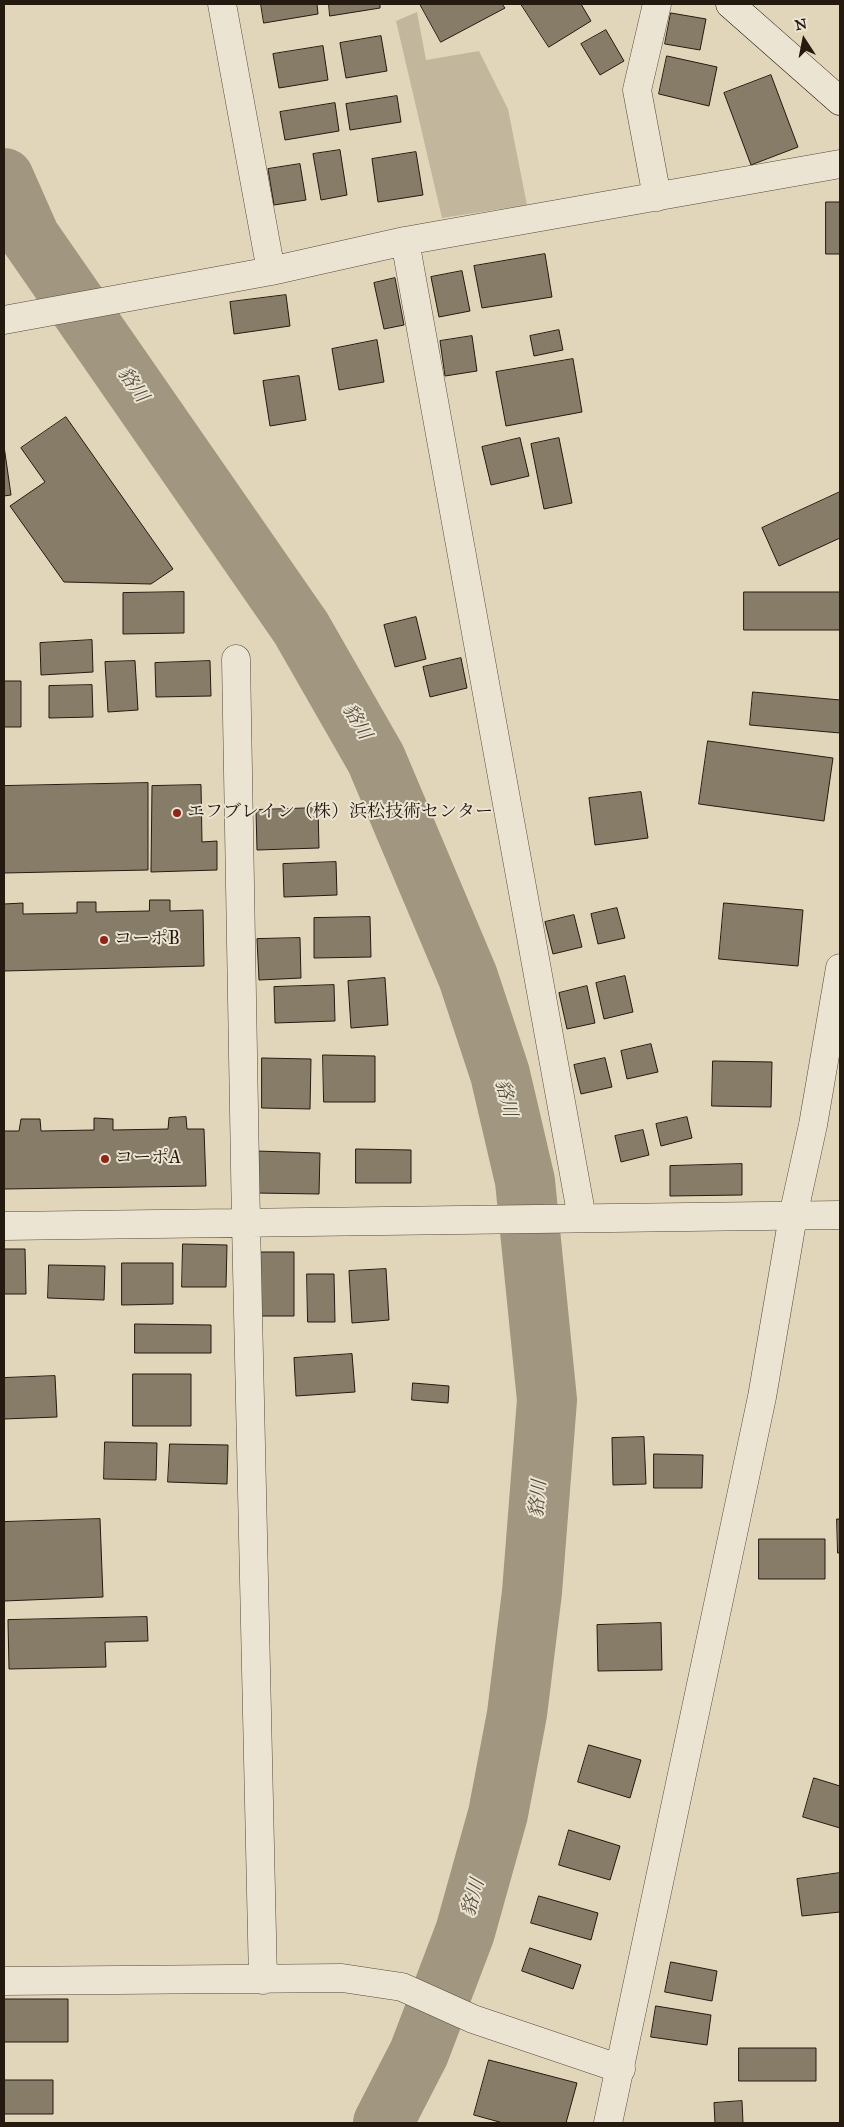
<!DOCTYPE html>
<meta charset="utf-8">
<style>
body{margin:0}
#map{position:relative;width:844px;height:2127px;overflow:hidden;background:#e2d6ba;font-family:"IM FELL Great Primer",serif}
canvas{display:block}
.frame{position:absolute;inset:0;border:5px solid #241a10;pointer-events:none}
.north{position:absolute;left:779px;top:15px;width:50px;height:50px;-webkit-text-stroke:4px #ece4d2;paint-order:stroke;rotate:349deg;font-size:14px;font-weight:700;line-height:20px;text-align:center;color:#241a10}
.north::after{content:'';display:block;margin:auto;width:18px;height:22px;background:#241a10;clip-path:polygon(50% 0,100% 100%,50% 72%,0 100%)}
</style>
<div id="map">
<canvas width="844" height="2127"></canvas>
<div class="frame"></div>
<div class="north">N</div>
</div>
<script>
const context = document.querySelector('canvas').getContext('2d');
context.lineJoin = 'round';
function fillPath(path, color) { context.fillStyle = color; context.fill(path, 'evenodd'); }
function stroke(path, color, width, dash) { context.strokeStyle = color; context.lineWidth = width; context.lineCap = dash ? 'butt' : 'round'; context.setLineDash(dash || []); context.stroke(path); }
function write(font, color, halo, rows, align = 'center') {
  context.font = font + ' "IM FELL Great Primer","Noto Serif JP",serif'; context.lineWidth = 4; context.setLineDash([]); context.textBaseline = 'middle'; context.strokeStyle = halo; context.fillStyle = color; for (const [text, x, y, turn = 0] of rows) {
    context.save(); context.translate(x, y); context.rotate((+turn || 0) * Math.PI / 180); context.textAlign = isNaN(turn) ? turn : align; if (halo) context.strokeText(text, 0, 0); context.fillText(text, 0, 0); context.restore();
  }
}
fillPath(new Path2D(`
 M417,12L426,60L479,51L508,109L527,205L442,218L396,21Z`), '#c2b69d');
stroke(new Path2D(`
 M4,178L30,237L301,628L376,759L468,977L500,1074L525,1181L547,1400L532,1592L517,1714L498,1814L465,1932L419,2053L383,2123`), '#a19680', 60);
const building = new Path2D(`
 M261,4H317L318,14L264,23Z
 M329,4H380V8L330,16Z
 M420,4H502L505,8L441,42Z
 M521,4H581L591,21L549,47Z
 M671,13L706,19L700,50L665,44Z
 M606,30L624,61L600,75L581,44Z
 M381,36L387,71L346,78L340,43Z
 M323,46L328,80L279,88L273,54Z
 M667,56L717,67L709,106L659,94Z
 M771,75L798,147L751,165L724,93Z
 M397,96L401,122L350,130L346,104Z
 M335,103L339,131L285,140L280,112Z
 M340,150L347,195L321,200L313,154Z
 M416,152L423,195L378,202L372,159Z
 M300,164L306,200L274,205L268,169Z
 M826,202H840V254H826Z
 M545,254L552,297L482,308L474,266Z
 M462,271L470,311L439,317L431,277Z
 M395,278L404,325L384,329L374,283Z
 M286,295L290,326L234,334L230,302Z
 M559,330L563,350L534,356L530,336Z
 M472,336L477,371L445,376L440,341Z
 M377,340L384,382L339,390L332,349Z
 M573,359L582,412L506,426L496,372Z
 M299,376L306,420L270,426L263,381Z
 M66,417L173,569L151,584L64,582L10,506L45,482L21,448Z
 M520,438L529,476L491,485L482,447Z
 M559,438L572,503L544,509L531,444Z
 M4,446L11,495L4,496Z
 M840,492V538L779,566L762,528Z
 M184,592V633L123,634V593Z
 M744,592H840V630H744Z
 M416,617L426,659L395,667L384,625Z
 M92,640L93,672L41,675L40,643Z
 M461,658L467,688L430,697L423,667Z
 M135,661L138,710L108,712L105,662Z
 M210,661L211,696L156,697L155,663Z
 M4,681H21V727H4Z
 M92,685L93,717L49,718V686Z
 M753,692L840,700V733L750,725Z
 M708,741L833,758L824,821L699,804Z
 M148,783V870L4,873V786Z
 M201,785L202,842L217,841V870L151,872L152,786Z
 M641,792L648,838L595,845L589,798Z
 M318,808L319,848L257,850L256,810Z
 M336,862L337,895L284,897L283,864Z
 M150,900H170V911L203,910L204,966L4,971V904L23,903V914L77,913V902H96V912L149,911Z
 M724,903L803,910L798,966L719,959Z
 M617,908L625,938L598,944L591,914Z
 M574,915L582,947L553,954L545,922Z
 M370,917L371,957L314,958V918Z
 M300,938L301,978L259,980L257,939Z
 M625,976L633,1012L604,1019L596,983Z
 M385,978L388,1025L351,1028L348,981Z
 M334,985L335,1021L275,1023L274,987Z
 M587,986L595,1023L567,1029L559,993Z
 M651,1044L658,1072L627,1079L621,1051Z
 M323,1055L375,1056V1102H324Z
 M262,1058L311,1059L310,1109L262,1108Z
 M605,1058L612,1087L581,1094L574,1065Z
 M713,1061L772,1062L771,1107L712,1106Z
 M186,1117L187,1129H204L206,1186L4,1189V1131H19L21,1119H40L41,1131L94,1130V1118L113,1119V1130L168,1129L169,1118Z
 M687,1117L692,1138L661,1146L656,1124Z
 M643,1130L649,1155L621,1162L615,1136Z
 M356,1149L411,1150V1183H356Z
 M256,1151L320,1153L319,1194L255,1193Z
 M742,1164V1195L670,1196V1166Z
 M183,1244L227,1245L226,1287H182Z
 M4,1249H25L26,1294H4Z
 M259,1252H294V1316H259Z
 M122,1263H173V1304L122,1305Z
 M49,1265L105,1266L104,1300L48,1298Z
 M386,1269L389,1320L352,1323L349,1271Z
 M307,1274H334L335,1322H308Z
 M135,1324L211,1325V1353H135Z
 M352,1354L355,1392L296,1396L294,1358Z
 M133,1374H191V1426H133Z
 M55,1376L57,1417L4,1419V1378Z
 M413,1383L449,1386L448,1403L412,1400Z
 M644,1437L646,1484L613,1485L612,1438Z
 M105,1442L157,1443L156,1480L104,1479Z
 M170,1444L228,1445L227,1484L168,1482Z
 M654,1454L703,1455L702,1488H654Z
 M100,1519L103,1597L4,1601V1522Z
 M837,1519H840V1553H838Z
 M759,1539H825V1579H759Z
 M147,1617L148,1641L105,1642L106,1667L9,1669L8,1620Z
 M661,1623L662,1670L598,1671L597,1625Z
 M589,1745L641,1760L630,1798L578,1782Z
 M814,1778L840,1786V1828L803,1817Z
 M569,1830L620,1846L610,1880L559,1865Z
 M840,1873V1912L802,1916L797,1879Z
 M539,1896L598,1913L591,1940L531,1923Z
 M530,1948L581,1965L573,1989L522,1971Z
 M671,1962L717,1971L712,2001L665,1992Z
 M4,1999H68V2042H4Z
 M656,2006L711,2015L707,2045L651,2037Z
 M739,2048H816V2081H739Z
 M489,2060L577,2083L566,2123H503L474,2115Z
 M4,2080H53V2114H4Z
 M742,2101L743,2123H715L714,2103Z`);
fillPath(building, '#877c68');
stroke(building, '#241a10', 1);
const minor = new Path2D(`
 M222,4L271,271
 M657,197L637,90L657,4
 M405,241L582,1218
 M4,320L271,271L405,241L840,164
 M236,659L246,1223L263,1980
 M4,1226L840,1215
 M4,1981L342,1978L402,1987L473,2019L621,2069`);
const tertiary = new Path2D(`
 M608,2123L762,1397L793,1216L813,1125L840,968`);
const secondary = new Path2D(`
 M730,4L840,101`);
stroke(minor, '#54493a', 29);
stroke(tertiary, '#54493a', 29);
stroke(secondary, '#241a10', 29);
stroke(minor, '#ece4d2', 28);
stroke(tertiary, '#ece4d2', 28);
stroke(secondary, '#ece4d2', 28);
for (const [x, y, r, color] of [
 [177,813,5,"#8f2418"],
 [104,940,5,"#8f2418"],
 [105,1159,5,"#8f2418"]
]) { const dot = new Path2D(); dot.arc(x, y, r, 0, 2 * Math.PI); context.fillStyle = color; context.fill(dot); stroke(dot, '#ece4d2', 2); }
write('18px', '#241a10', '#ece4d2', [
 ["エフブレイン（株）浜松技術センター",187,813],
 ["コーポB",114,940],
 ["コーポA",115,1159]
], 'left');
write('italic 19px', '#564c3d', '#ece4d2', [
 ["貉川",132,385,55],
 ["貉川",356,722,60],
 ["貉川",505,1098,76],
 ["貉川",539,1499,-85],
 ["貉川",474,1898,-74]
]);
</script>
